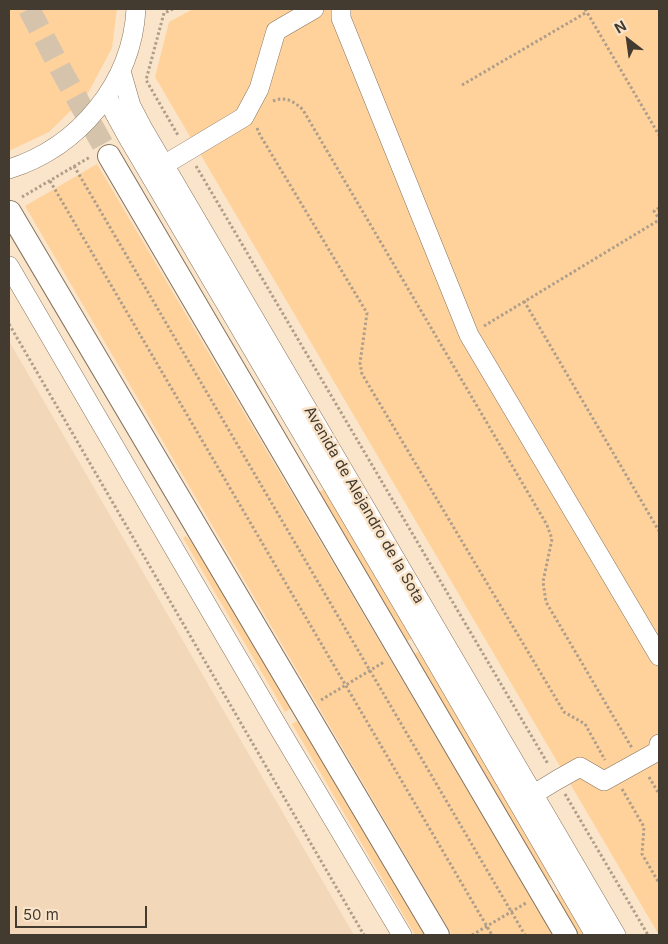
<!DOCTYPE html>
<style>
body{margin:0}
#map{position:relative;width:668px;height:944px;overflow:hidden;background:#fae5cb;font-family:Inter,sans-serif}
canvas{display:block}
.frame{position:absolute;inset:0;border:10px solid #433b30;pointer-events:none}
.north{position:absolute;left:603px;top:15px;width:50px;height:50px;-webkit-text-stroke:4px #fae5cb;paint-order:stroke;rotate:330deg;font-size:14px;font-weight:700;line-height:20px;text-align:center;color:#433b30}
.north::after{content:'';display:block;margin:auto;width:18px;height:22px;background:#433b30;clip-path:polygon(50% 0,100% 100%,50% 72%,0 100%)}
.scale{position:absolute;left:15px;top:906px;width:132px;height:22px;box-sizing:border-box;border:2px solid #433b30;border-top:0;padding-left:6px;font-size:15px;line-height:18px;white-space:nowrap;color:#433b30;-webkit-text-stroke:4px #fae5cb;paint-order:stroke}
</style>
<div id="map">
<canvas width="668" height="944"></canvas>
<div class="frame"></div>
<div class="north">N</div>
<div class="scale">50 m</div>
</div>
<script>
const context = document.querySelector('canvas').getContext('2d');
context.lineJoin = 'round';
function fillPath(path, color) { context.fillStyle = color; context.fill(path, 'evenodd'); }
function stroke(path, color, width, dash) { context.strokeStyle = color; context.lineWidth = width; context.lineCap = dash ? 'butt' : 'round'; context.setLineDash(dash || []); context.stroke(path); }
function write(font, color, halo, rows, align = 'center') {
  context.font = font + ' Inter,sans-serif'; context.lineWidth = 5; context.setLineDash([]); context.textBaseline = 'middle'; context.strokeStyle = halo; context.fillStyle = color; for (const [text, x, y, turn = 0] of rows) {
    context.save(); context.translate(x, y); context.rotate((+turn || 0) * Math.PI / 180); context.textAlign = isNaN(turn) ? turn : align; if (halo) context.strokeText(text, 0, 0); context.fillText(text, 0, 0); context.restore();
  }
}
fillPath(new Path2D(`
 M9,341L68,443L354,935H9Z`), '#f2d8b8');
fillPath(new Path2D(`
 M9,9H117L112,48L87,95L49,132L9,151Z
 M193,9H659V935L155,77L169,22Z
 M97,164L553,935H452L25,206Z
 M326,488L414,637L405,642L318,493Z
 M186,536L206,560L293,707L285,712L183,538Z
 M422,650L555,877L546,883L412,655Z
 M300,719L427,935H415L292,724Z
 M562,891L588,935H575L552,897Z`), '#ffd29c');
stroke(new Path2D(`
 M29,9L60,68L109,156`), '#d5c3ac', 22, [22, 11]);
const minor = new Path2D(`
 M341,9V18L469,335L659,656
 M121,71L131,106L142,127L616,935
 M107,95L115,114L127,136L423,639L595,935
 M164,165L244,117L259,89L276,31L314,9
 M9,169C79,147 132,83 136,9
 M9,266L277,725L402,935
 M534,794L557,780L580,767L604,781L658,751L659,744`);
const major = new Path2D(`
 M109,156L566,935
 M10,212L438,935`);
stroke(minor, '#86735c', 20);
stroke(major, '#86735c', 24);
stroke(new Path2D(`
 M173,9L164,13L146,80L179,137
 M585,9L659,135
 M462,85L587,12
 M273,101C285,96 294,101 303,110L547,525L552,539L543,582L546,602L632,748
 M257,128L260,135L367,313L360,363L362,374L564,712L585,724L605,760
 M74,166L525,935
 M196,166L548,764
 M50,181L492,935
 M22,197L90,157
 M659,208L654,211L659,219
 M524,301L659,531
 M9,324L364,935
 M484,326L659,220
 M321,700L384,662
 M649,777L659,794
 M622,789L644,827L642,854L659,883
 M565,794L648,935
 M472,935L526,903`), '#ae9e8a', 3, [2.5, 2.5]);
stroke(minor, '#fff', 19);
stroke(major, '#fff', 22);
write('15px', '#433b30', '#fae5cb', [
 ["Avenida de Alejandro de la Sota",364,505,60]
]);
</script>
